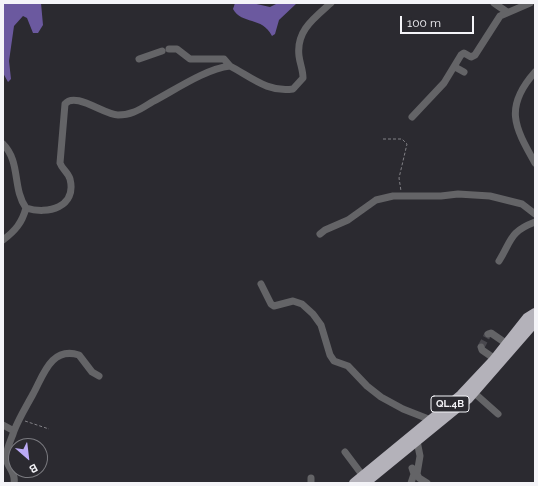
<!DOCTYPE html>
<style>
body{margin:0}
#map{position:relative;width:538px;height:486px;overflow:hidden;background:#2b2a30;font-family:Raleway,sans-serif}
canvas{display:block}
.frame{position:absolute;inset:0;border:4px solid #f4f4f8;pointer-events:none}
.north{position:absolute;left:8px;top:438px;width:40px;height:40px;box-sizing:border-box;background:#2b2a30;border:1px solid #7b7b80;border-radius:50%;rotate:152deg;font-size:11px;font-weight:700;line-height:16px;text-align:center;color:#f4f4f8}
.north::after{content:'';display:block;margin:auto;width:14px;height:18px;background:#bbaaf6;clip-path:polygon(50% 0,100% 100%,50% 72%,0 100%)}
.scale{position:absolute;left:400px;top:16px;width:74px;height:18px;box-sizing:border-box;border:2px solid #f4f4f8;border-top:0;padding-left:5px;font-size:12px;line-height:14px;white-space:nowrap;color:#f4f4f8;-webkit-text-stroke:3px #2b2a30;paint-order:stroke}
</style>
<div id="map">
<canvas width="538" height="486"></canvas>
<div class="frame"></div>
<div class="north">B</div>
<div class="scale">100 m</div>
</div>
<script>
const context = document.querySelector('canvas').getContext('2d');
context.lineJoin = 'round';
function fillPath(path, color) { context.fillStyle = color; context.fill(path, 'evenodd'); }
function stroke(path, color, width, dash) { context.strokeStyle = color; context.lineWidth = width; context.lineCap = dash ? 'butt' : 'round'; context.setLineDash(dash || []); context.stroke(path); }
function write(font, color, halo, rows, align = 'center') {
  context.font = font + ' Raleway,sans-serif'; context.lineWidth = 3; context.setLineDash([]); context.textBaseline = 'middle'; context.strokeStyle = halo; context.fillStyle = color; for (const [text, x, y, turn = 0] of rows) {
    context.save(); context.translate(x, y); context.rotate((+turn || 0) * Math.PI / 180); context.textAlign = isNaN(turn) ? turn : align; if (halo) context.strokeText(text, 0, 0); context.fillText(text, 0, 0); context.restore();
  }
}
fillPath(new Path2D(`
 M3,3H41L43,25L38,33H33L27,18L23,16L14,26L9,61L11,79L8,82L3,73Z
 M235,3H252L270,7L278,3H297L279,20L275,34L272,36C262,16 242,25 233,9Z`), '#6b599f');
stroke(new Path2D(`
 M481,347L488,334`), '#49484e', 7, [7, 3.5]);
stroke(new Path2D(`
 M383,139H402L407,144L399,178L401,191
 M25,421L49,429`), '#828186', 1, [3, 2]);
stroke(new Path2D(`
 M494,3L507,12
 M169,49H177L190,59H224L230,66
 M139,59L162,51
 M455,67L464,72
 M535,72C504,107 514,126 535,163
 M412,117L444,83L461,55L464,53L471,57L475,55L500,16L530,3
 M3,144C21,162 12,188 26,208C48,215 77,207 70,179C68,172 62,169 60,163L65,104C75,91 104,115 118,115C123,115 129,114 134,112C140,110 147,105 152,102C175,90 205,69 230,66C251,77 268,93 293,89L303,78C303,70 300,64 299,56C296,31 313,19 331,3
 M320,234L325,230L348,220L376,200L393,196H441L458,194L490,196L522,204L535,214
 M3,240C15,231 22,223 26,208
 M499,261C512,240 509,232 535,222
 M261,284L271,304L274,306L293,301L302,304L313,314L321,325L330,355L334,361L348,366L367,386L381,397L403,409L431,420
 M488,334L491,333L507,344
 M481,347L482,350L495,359
 M471,390L498,414
 M3,425L14,431C12,438 5,451 6,459C8,468 16,473 14,483
 M14,431C19,418 26,407 33,394C43,376 51,346 79,355L92,372L99,376
 M417,441L420,456L417,474L419,478L427,483
 M345,452L363,476
 M311,483V478
 M411,483L414,474L412,468`), '#646467', 7);
stroke(new Path2D(`
 M354,483L461,395L493,361L527,318L535,313
 M365,483L468,399L535,322`), '#b4b2ba', 10);
for (const [x, y, w] of [
 [450,404,38]
]) { const box = new Path2D(); box.roundRect(x - w / 2, y - 8, w, 16, 3); context.fillStyle = '#2b2a30'; context.fill(box); stroke(box, '#f4f4f8', 1); }
write('bold 10px', '#f4f4f8', null, [
 ["QL.4B",450,404]
]);
</script>
